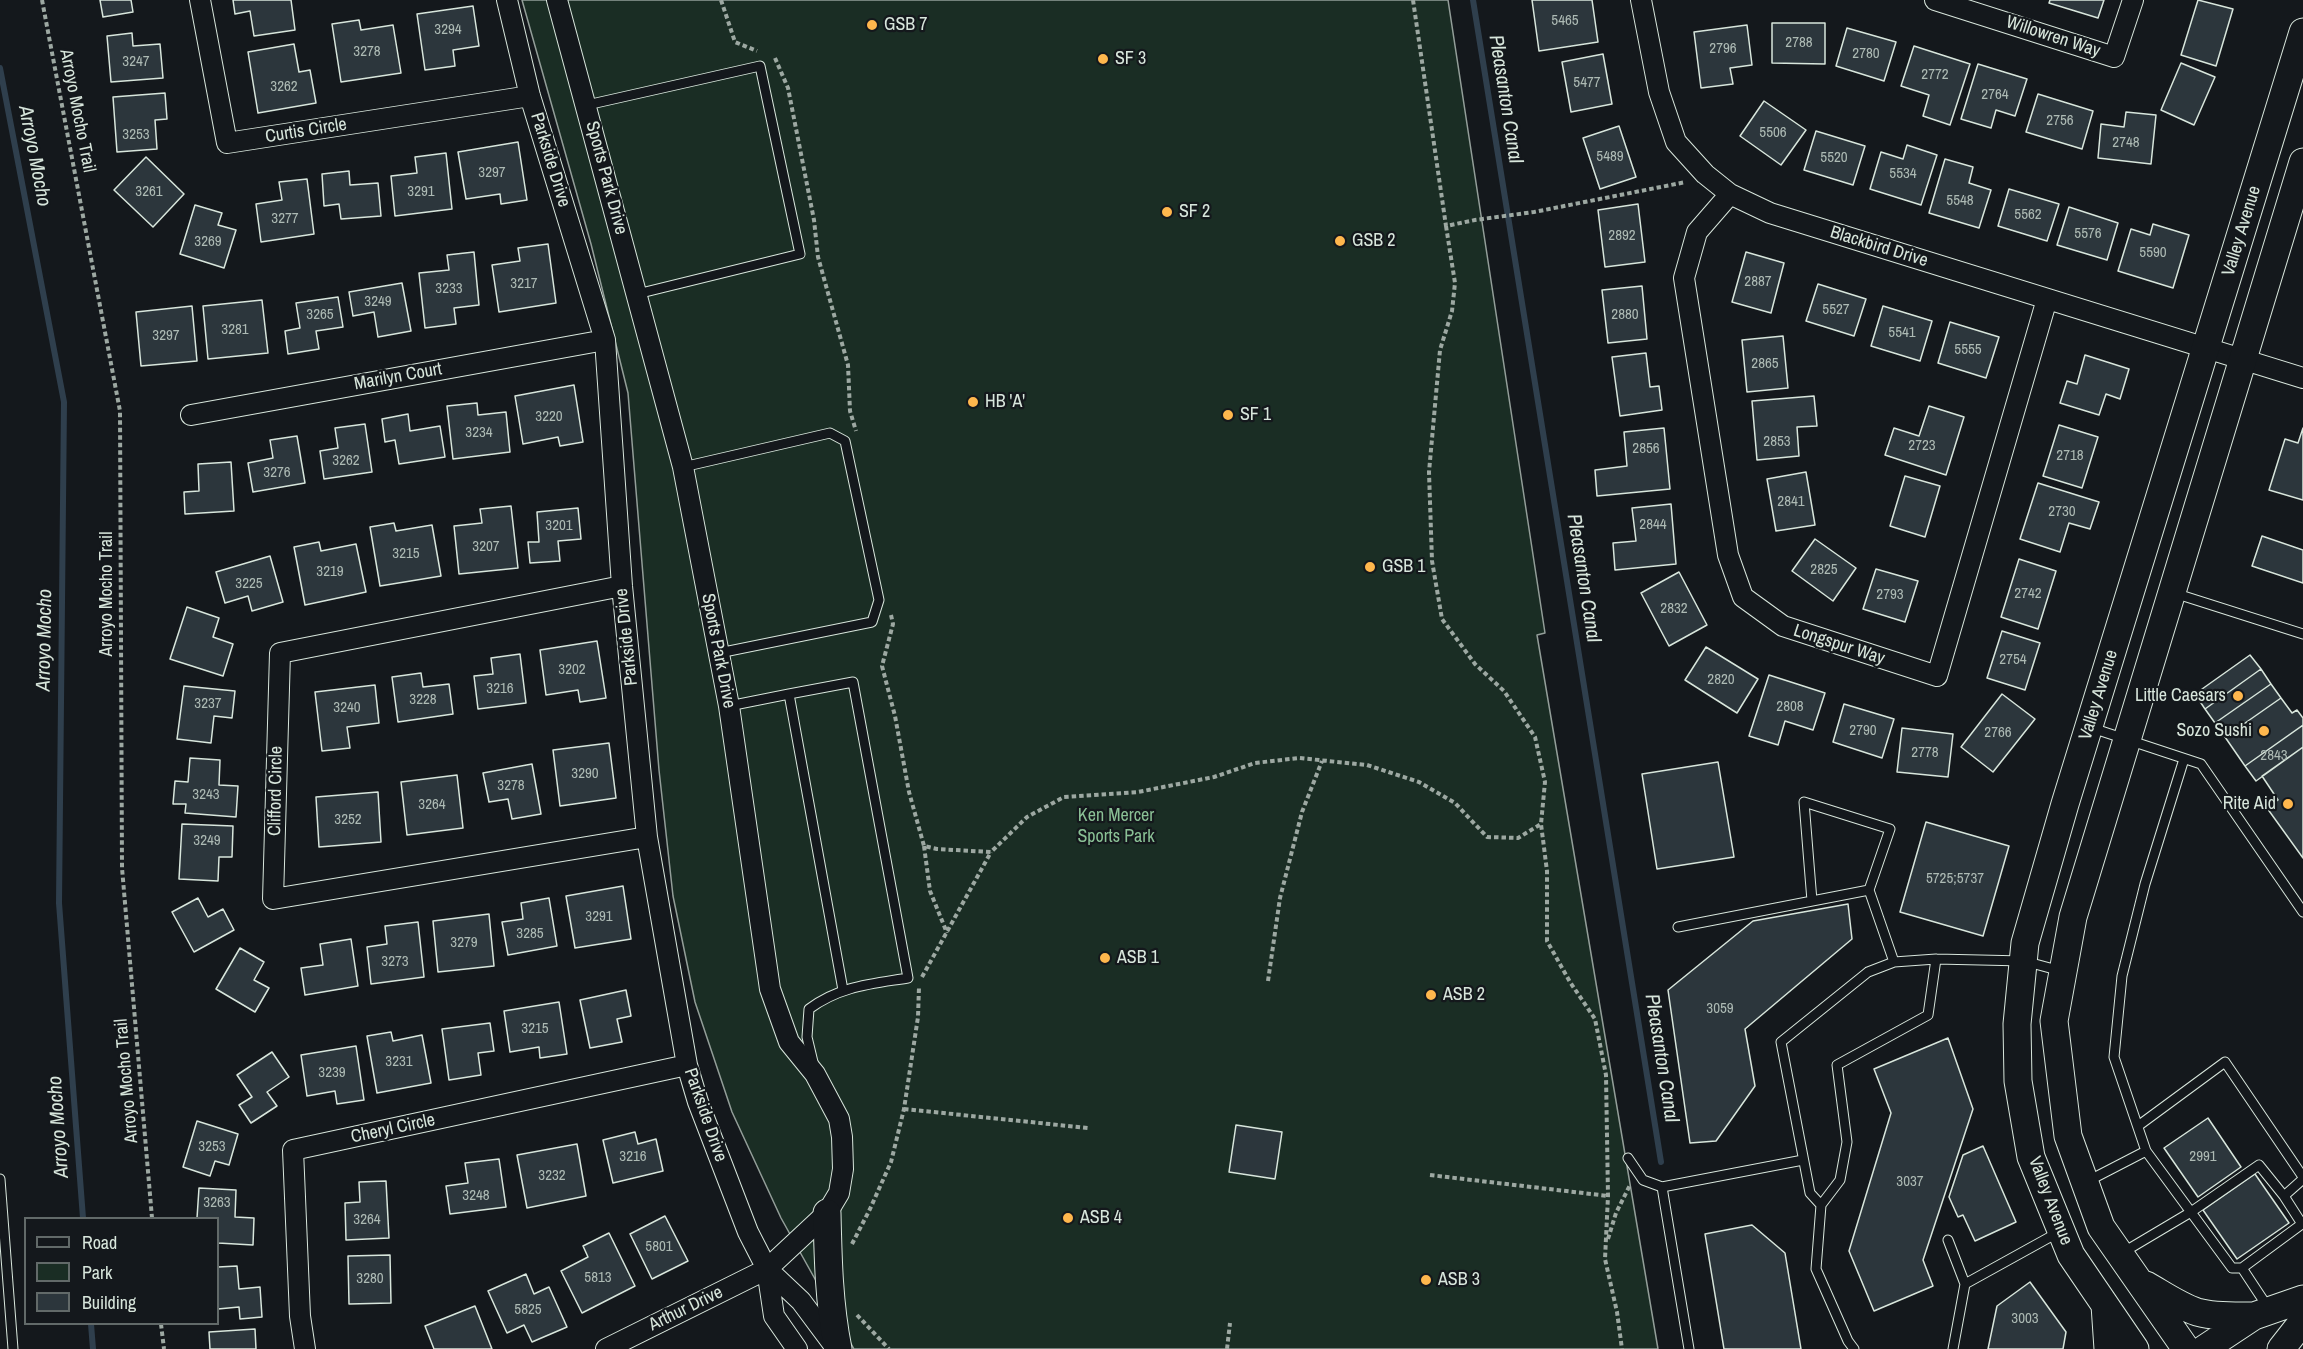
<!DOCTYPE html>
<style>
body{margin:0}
#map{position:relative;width:2303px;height:1349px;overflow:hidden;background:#14181c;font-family:"Archivo Narrow",sans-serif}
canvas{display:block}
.legend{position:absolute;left:24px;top:1217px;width:195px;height:108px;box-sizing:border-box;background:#14181c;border:2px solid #626a69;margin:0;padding:8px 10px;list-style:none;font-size:18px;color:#d8e6dc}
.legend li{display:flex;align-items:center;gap:12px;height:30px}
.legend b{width:30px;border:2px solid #626a69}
</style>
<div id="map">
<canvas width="2303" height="1349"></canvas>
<ul class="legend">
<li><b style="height:8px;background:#14181c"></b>Road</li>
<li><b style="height:16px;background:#1a2d24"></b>Park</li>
<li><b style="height:16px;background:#2c363c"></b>Building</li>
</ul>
</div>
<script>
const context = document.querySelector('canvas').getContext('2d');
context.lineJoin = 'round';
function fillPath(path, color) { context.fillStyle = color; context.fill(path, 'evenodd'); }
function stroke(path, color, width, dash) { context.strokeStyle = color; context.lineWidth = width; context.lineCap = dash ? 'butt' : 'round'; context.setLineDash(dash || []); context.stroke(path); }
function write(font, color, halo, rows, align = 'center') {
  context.font = font + ' "Archivo Narrow",sans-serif'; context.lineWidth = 4.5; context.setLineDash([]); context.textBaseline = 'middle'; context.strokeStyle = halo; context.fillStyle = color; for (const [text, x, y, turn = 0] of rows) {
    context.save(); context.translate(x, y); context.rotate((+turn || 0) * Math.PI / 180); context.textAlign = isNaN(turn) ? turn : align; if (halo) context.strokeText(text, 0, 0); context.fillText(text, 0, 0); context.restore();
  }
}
const green = new Path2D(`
 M522,0H1448L1545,633L1537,635L1658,1349H854L781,1218L732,1112L695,1002L673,896L659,770L628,393L591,244Z`);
fillPath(green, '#1a2d24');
stroke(green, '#939e99', 1.5);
stroke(new Path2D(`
 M1473,0L1661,1162
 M0,68L64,402L59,903L83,1218
 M91,1324L93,1349`), '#2f3f4d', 6);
const building = new Path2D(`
 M100,0H131L133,12L103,17Z
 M233,0H291L295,30L254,36L250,11L235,14Z
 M1532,0H1592L1598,42L1539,51Z
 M2050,0H2104L2098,18L2049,3Z
 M2198,0L2233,9L2216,66L2181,55Z
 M473,6L479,46L453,50L455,66L425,70L417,14Z
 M359,20L361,30L393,25L401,73L341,82L332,24Z
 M1772,23H1825V64L1772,63Z
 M1747,25L1752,65L1730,68L1733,84L1701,88L1694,32Z
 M1847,28L1896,42L1884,81L1836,66Z
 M132,33L133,46L160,44L163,78L111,82L107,36Z
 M294,44L299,72L310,70L316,103L258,113L248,52Z
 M1914,46L1970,64L1950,125L1923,116L1929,95L1901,86Z
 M1603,54L1612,104L1571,112L1562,62Z
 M2181,63L2215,77L2194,125L2161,110Z
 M1978,64L2027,79L2015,116L1996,110L1991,128L1961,119Z
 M165,93L167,119L155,120L157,149L117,152L113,97Z
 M2038,94L2093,111L2082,149L2026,132Z
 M1764,101L1806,130L1781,165L1740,136Z
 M2126,112L2156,115L2151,164L2098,158L2101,124L2124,127Z
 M1619,126L1636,177L1600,189L1583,138Z
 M1816,131L1865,146L1853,185L1804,170Z
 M518,142L527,200L501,204L500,194L466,199L458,152Z
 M1907,145L1937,155L1921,205L1870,189L1881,152L1903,159Z
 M446,153L452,209L395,216L391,176L417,173L415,157Z
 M146,157L184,194L153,227L114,190Z
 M1945,159L1973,167L1969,183L1991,190L1979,228L1929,213Z
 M349,171L350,185L378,183L381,216L341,219L339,204L324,206L322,174Z
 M307,179L314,234L261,242L256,204L282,200L279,182Z
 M2009,189L2059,204L2047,241L1998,226Z
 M1638,204L1645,262L1605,267L1598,210Z
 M195,205L222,213L218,225L236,230L224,268L180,254Z
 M2069,207L2118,223L2107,260L2057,245Z
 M2153,224L2189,235L2173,288L2118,271L2131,229L2150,235Z
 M548,244L556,303L499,312L492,265L520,261L518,248Z
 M474,252L479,305L454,308L456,324L425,328L419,273L449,270L447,255Z
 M1746,252L1784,263L1771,313L1732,302Z
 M402,283L411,331L378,337L374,312L353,316L349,292Z
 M1818,284L1866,299L1854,336L1806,321Z
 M1642,286L1647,339L1608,343L1602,290Z
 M338,297L343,327L316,331L319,349L288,354L285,331L300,328L296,303Z
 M262,300L268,353L208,359L203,306Z
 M192,306L197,361L141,366L136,312Z
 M1883,306L1932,321L1920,361L1871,346Z
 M1950,322L1999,337L1986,378L1938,363Z
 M1783,336L1788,388L1747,392L1742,340Z
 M1646,353L1650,387L1659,386L1662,410L1620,416L1612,357Z
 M2085,355L2129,369L2120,399L2106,394L2099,415L2060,403L2067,381L2077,384Z
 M574,385L583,442L560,446L558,437L523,444L515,396Z
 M1814,396L1817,426L1797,427L1799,456L1757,460L1752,401Z
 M477,403L478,415L506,412L510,452L453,459L447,406Z
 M1929,406L1964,417L1946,475L1885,455L1894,428L1919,436Z
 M408,414L410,431L440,426L445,457L399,464L395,440L385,442L382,419Z
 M365,424L372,472L324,479L320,451L338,448L335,428Z
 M2059,425L2098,437L2082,488L2043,476Z
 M1664,428L1670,489L1597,496L1595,470L1627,466L1624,432Z
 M2303,428V500L2269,490L2285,439L2298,443Z
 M297,436L305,483L253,492L248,463L273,458L270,440Z
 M231,462L234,511L185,514L184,492L199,491L198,464Z
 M1806,472L1815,525L1776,531L1767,479Z
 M1905,476L1940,486L1925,537L1890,526Z
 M2038,483L2099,502L2090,529L2069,523L2060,552L2020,539Z
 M1671,504L1676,564L1615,570L1613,543L1636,541L1632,508Z
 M511,506L518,568L459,574L454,526L482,523L480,509Z
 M578,508L581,539L558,541L560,561L530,563L528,542H539L537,512Z
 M394,523L396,531L432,525L441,576L380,586L370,527Z
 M2262,536L2303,550V583L2252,566Z
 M1815,539L1856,568L1833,601L1792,571Z
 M319,542L321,551L356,544L366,592L305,605L294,547Z
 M270,556L283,602L252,611L248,596L225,603L216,572Z
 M2019,559L2056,571L2038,629L2001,617Z
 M1876,569L1918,581L1905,622L1863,609Z
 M1679,572L1707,625L1669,646L1641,593Z
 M187,607L219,618L213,637L233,644L223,676L170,659Z
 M2002,631L2040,643L2025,690L1987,678Z
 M597,641L606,698L580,702L578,690L546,695L540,650Z
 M1706,647L1758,679L1737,713L1685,680Z
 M520,654L526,703L478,709L474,676L493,674L491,658Z
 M2250,655L2261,669L2205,709L2195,694Z
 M2261,669L2271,684L2215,723L2205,709Z
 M421,673L423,687L449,684L453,714L398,722L392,677Z
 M1769,675L1825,693L1813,730L1785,721L1778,745L1749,736Z
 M2271,684L2281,698L2225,737L2215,723Z
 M375,685L379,723L347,727L350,748L322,751L315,692Z
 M184,686L235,691L232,718L214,716L211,743L177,739Z
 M2002,694L2035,719L1993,772L1961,747Z
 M2281,698L2292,713L2297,710L2303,718V725L2245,766L2225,737Z
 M1844,704L1894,719L1882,758L1833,742Z
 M2303,725V747L2256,781L2245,766Z
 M1902,728L1953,734L1948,777L1897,772Z
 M609,743L616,798L560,806L553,750Z
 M2303,747V858L2267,808L2278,800L2262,776Z
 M190,758L220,760L219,785L238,786L236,817L185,813L186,804H173L175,781L188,782Z
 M1718,762L1734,857L1657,869L1642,774Z
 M532,764L541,814L512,819L508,799L489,802L483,773Z
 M457,775L463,828L407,835L401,782Z
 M378,792L381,842L319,847L316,797Z
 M1926,822L2009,846L1983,936L1900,912Z
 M182,824L233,826L232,857H219L218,881L179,879Z
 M623,886L631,939L575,948L566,896Z
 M198,898L208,917L223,909L234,930L194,952L172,912Z
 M549,898L557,946L508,955L502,922L523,919L521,903Z
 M1848,904L1852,939L1745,1029L1755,1086L1716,1141L1690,1143L1668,990L1753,921Z
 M489,914L494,966L438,972L433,921Z
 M418,922L424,977L371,984L367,947L387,944L385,926Z
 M351,939L358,986L305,995L301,968L323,965L320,944Z
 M240,948L264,962L254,980L269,988L255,1012L216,989Z
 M626,990L631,1016L617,1019L622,1042L590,1048L580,1000Z
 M559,1002L567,1054L540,1058L539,1047L510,1052L504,1011Z
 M490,1023L494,1051L478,1053L481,1075L449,1080L442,1029Z
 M391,1032L393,1041L422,1035L431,1083L377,1093L367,1036Z
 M1948,1038L1973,1109L1923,1260L1933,1286L1874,1311L1849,1251L1891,1113L1874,1069Z
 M356,1046L364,1100L337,1104L335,1091L307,1096L301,1055Z
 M272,1052L289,1077L267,1092L277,1106L251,1123L239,1105L252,1097L237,1075Z
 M2208,1118L2241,1167L2198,1197L2164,1148Z
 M197,1121L238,1134L229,1165L215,1161L210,1176L183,1167Z
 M1236,1125L1282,1132L1275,1179L1229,1172Z
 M635,1132L638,1144L656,1139L663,1171L613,1183L603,1140Z
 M577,1144L586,1196L527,1208L517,1155Z
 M1983,1146L2016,1222L1975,1241L1963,1215L1958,1217L1949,1197L1963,1155Z
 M499,1159L506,1207L450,1214L446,1186L468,1183L465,1163Z
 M2255,1174L2289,1223L2237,1259L2203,1210Z
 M386,1181L389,1238L346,1240L345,1203L360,1202L359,1182Z
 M199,1188L236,1190L235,1217L254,1218L253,1245L218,1243V1218H197Z
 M665,1216L688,1261L652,1279L630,1234Z
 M1752,1225L1785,1253L1801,1349H1724L1705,1234Z
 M609,1233L635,1286L582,1313L561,1271L588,1257L583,1246Z
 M390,1255L391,1303L349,1304L348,1256Z
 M237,1266L239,1289L260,1287L262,1317L240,1319L239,1307L218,1309V1267Z
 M526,1274L534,1294L549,1287L567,1327L532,1342L524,1325L507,1333L488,1291Z
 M2030,1282L2066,1332L2063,1349H1988L1997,1306Z
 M475,1306L492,1349H434L425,1326Z
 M255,1329L256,1349H210L209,1332Z`);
fillPath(building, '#2c363c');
stroke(building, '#d8e6dc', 1.5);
const lane = new Path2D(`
 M587,105L760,66L800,254L637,294
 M683,467L830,433L845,441L879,600L872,622L719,653
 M2174,593L2303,634
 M729,706L789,694
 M2092,728L2201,764L2303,912
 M1812,901L1804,802L1890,829L1869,890
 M1678,927L1869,890L1894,962
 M813,1062L807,1037L809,1009C840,986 871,984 908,978L853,682L789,694L843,990
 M2138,1126L2225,1062L2303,1177
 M2146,1151L2232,1268H2242L2269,1309
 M1628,1158L1643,1180L1662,1187
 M0,1179L13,1349
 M2086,1182L2146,1151L2114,1057L2122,976L2145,884L2184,759
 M1821,1205L1810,1193L1781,1042L1868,972L1894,962L1936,959L2024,961L2061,971
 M1948,1240L1965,1284
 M2122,1253L2191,1212L2259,1165L2284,1196L2303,1179
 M2242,1268L2302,1224L2284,1196
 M1689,1349L1662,1187L1803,1160
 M1854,1349L1848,1341L1816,1269L1821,1205L1840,1180L1847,1142L1837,1065L1928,1015L1936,959
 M1953,1349L1965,1284L2059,1232`);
const street = new Path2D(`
 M200,0L227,143L530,96
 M507,0L530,96L605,340L622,586L647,837L687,1065L698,1102L748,1232L767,1269L774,1316L797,1349
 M557,0L683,467L729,706L770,989L789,1042L815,1074L839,1119L842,1137L843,1169L839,1193L827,1213L767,1269L606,1349
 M1641,0L1659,92L1676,142L1705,174L1730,194L1770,213L2303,378
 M1935,0L2114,57L2133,0
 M1730,194L1697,232L1684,278L1728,555L1743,597L1783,626L1937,676L2047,299
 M191,415L605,340
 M622,586L280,653L273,899L647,837
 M767,1269L801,1301L836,1348
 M305,1349L300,1316L293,1150L687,1065`);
const secondary = new Path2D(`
 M827,1213C828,1259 829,1304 838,1349
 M2146,1285C2162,1294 2179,1306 2197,1312C2215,1317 2235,1316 2254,1316
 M2105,1305L2108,1349
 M2135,1349L2071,1255L2031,1157L2018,1081L2017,1024L2025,943L2065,804L2303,32
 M2186,1349L2101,1227L2068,1136L2054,1021L2073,917L2303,162
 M2204,1349L2254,1316L2303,1299
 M2281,1349L2303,1321`);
stroke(lane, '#d8e6dc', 11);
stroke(street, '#d8e6dc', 22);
stroke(secondary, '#d8e6dc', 29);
stroke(new Path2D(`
 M42,0L120,411L122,868L152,1218
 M721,0L735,42L757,51
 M1413,0L1446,226L1475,220L1534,212L1686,182
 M775,58L788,88L814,220L818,257L848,365L850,411L856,431
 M1446,226L1455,283L1452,311L1440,350L1429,472L1432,561L1442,619L1475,664L1504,691L1535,737L1545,782L1541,824L1547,871V941L1570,982L1595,1019L1606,1075L1608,1196L1605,1259L1617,1312L1622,1349
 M891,615L893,624L882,666L895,716L909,792L924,846L937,849L991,852L1027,817L1064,797L1138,792L1214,777L1255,763L1299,758L1367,765L1419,782L1455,803L1487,837L1518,838L1541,824
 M924,846L930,891L947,933
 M922,977L991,852
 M1268,981L1280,898L1302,812L1322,761
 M904,1109L1088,1128
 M1430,1175L1608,1196
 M1608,1239L1616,1213L1630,1185
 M852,1244L870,1209L891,1162L904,1109L918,1017L919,987
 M857,1315L889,1349
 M161,1324L164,1349
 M1227,1349L1230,1323`), '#9da8a2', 4, [4.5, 3]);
stroke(lane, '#14181c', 9);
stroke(street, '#14181c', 20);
stroke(secondary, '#14181c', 27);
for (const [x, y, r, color] of [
 [872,25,6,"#ffb74d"],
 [1103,59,6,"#ffb74d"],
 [1167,212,6,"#ffb74d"],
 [1340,241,6,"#ffb74d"],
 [973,402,6,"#ffb74d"],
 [1228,415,6,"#ffb74d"],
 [1370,567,6,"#ffb74d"],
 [2238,696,6,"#ffb74d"],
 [2264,731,6,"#ffb74d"],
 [2288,804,6,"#ffb74d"],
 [1105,958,6,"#ffb74d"],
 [1431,995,6,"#ffb74d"],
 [1068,1218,6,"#ffb74d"],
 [1426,1280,6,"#ffb74d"]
]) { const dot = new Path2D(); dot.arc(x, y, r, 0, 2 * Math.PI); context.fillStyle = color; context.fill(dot); stroke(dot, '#14181c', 2); }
write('15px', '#adbab4', null, [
 ["5465",1565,21],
 ["3294",448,30],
 ["2788",1799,43],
 ["2796",1723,49],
 ["3278",367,52],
 ["2780",1866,54],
 ["3247",136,62],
 ["2772",1935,75],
 ["5477",1587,83],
 ["3262",284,87],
 ["2764",1995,95],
 ["2756",2060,121],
 ["5506",1773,133],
 ["3253",136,135],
 ["2748",2126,143],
 ["5489",1610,157],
 ["5520",1834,158],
 ["3297",492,173],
 ["5534",1903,174],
 ["3261",149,192],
 ["3291",421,192],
 ["5548",1960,201],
 ["5562",2028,215],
 ["3277",285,219],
 ["5576",2088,234],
 ["2892",1622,236],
 ["3269",208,242],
 ["5590",2153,253],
 ["2887",1758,282],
 ["3217",524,284],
 ["3233",449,289],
 ["3249",378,302],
 ["5527",1836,310],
 ["3265",320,315],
 ["2880",1625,315],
 ["3281",235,330],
 ["5541",1902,333],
 ["3297",166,336],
 ["5555",1968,350],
 ["2865",1765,364],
 ["3220",549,417],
 ["3234",479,433],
 ["2853",1777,442],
 ["2723",1922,446],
 ["2856",1646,449],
 ["2718",2070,456],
 ["3262",346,461],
 ["3276",277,473],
 ["2841",1791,502],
 ["2730",2062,512],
 ["2844",1653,525],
 ["3201",559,526],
 ["3207",486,547],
 ["3215",406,554],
 ["2825",1824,570],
 ["3219",330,572],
 ["3225",249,584],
 ["2742",2028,594],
 ["2793",1890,595],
 ["2832",1674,609],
 ["2754",2013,660],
 ["3202",572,670],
 ["2820",1721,680],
 ["3216",500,689],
 ["3228",423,700],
 ["3237",208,704],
 ["2808",1790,707],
 ["3240",347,708],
 ["2790",1863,731],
 ["2766",1998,733],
 ["2778",1925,753],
 ["2843",2274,756],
 ["3290",585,774],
 ["3278",511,786],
 ["3243",206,795],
 ["3264",432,805],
 ["3252",348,820],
 ["3249",207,841],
 ["5725;5737",1955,879],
 ["3291",599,917],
 ["3285",530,934],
 ["3279",464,943],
 ["3273",395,962],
 ["3059",1720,1009],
 ["3215",535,1029],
 ["3231",399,1062],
 ["3239",332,1073],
 ["3253",212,1147],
 ["3216",633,1157],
 ["2991",2203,1157],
 ["3232",552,1176],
 ["3037",1910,1182],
 ["3248",476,1196],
 ["3263",217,1203],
 ["3264",367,1220],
 ["5801",659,1247],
 ["5813",598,1278],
 ["3280",370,1279],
 ["5825",528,1310],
 ["3003",2025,1319]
]);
write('18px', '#d8e6dc', '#14181c', [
 ["GSB 7",884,25],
 ["SF 3",1115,59],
 ["SF 2",1179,212],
 ["GSB 2",1352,241],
 ["HB 'A'",985,402],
 ["SF 1",1240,415],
 ["GSB 1",1382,567],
 ["Little Caesars",2226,696,"right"],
 ["Sozo Sushi",2252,731,"right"],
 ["Rite Aid",2276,804,"right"],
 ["ASB 1",1117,958],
 ["ASB 2",1443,995],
 ["ASB 4",1080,1218],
 ["ASB 3",1438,1280]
], 'left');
write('18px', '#d8e6dc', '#14181c', [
 ["Willowren Way",2053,37,18],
 ["Arroyo Mocho Trail",77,111,79],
 ["Curtis Circle",306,131,-9],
 ["Parkside Drive",550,160,73],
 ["Sports Park Drive",606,178,75],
 ["Valley Avenue",2242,231,-73],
 ["Blackbird Drive",1879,247,17],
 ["Marilyn Court",398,377,-10],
 ["Arroyo Mocho Trail",107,594,-90],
 ["Parkside Drive",627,637,-96],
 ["Longspur Way",1839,645,18],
 ["Sports Park Drive",718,651,79],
 ["Valley Avenue",2099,695,-73],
 ["Clifford Circle",276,791,-89],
 ["Arroyo Mocho Trail",127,1081,-95],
 ["Parkside Drive",705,1115,71],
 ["Cheryl Circle",393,1129,-12],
 ["Valley Avenue",2050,1201,69],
 ["Arthur Drive",686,1309,-26]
]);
write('18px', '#8ac095', '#14181c', [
 ["Ken Mercer",1116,816],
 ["Sports Park",1116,837]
]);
write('italic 20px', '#d8e6dc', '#14181c', [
 ["Pleasanton Canal",1505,99,81],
 ["Arroyo Mocho",34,156,79],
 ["Pleasanton Canal",1583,578,81],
 ["Arroyo Mocho",45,640,-89],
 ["Pleasanton Canal",1661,1058,81],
 ["Arroyo Mocho",59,1127,-94]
]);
</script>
